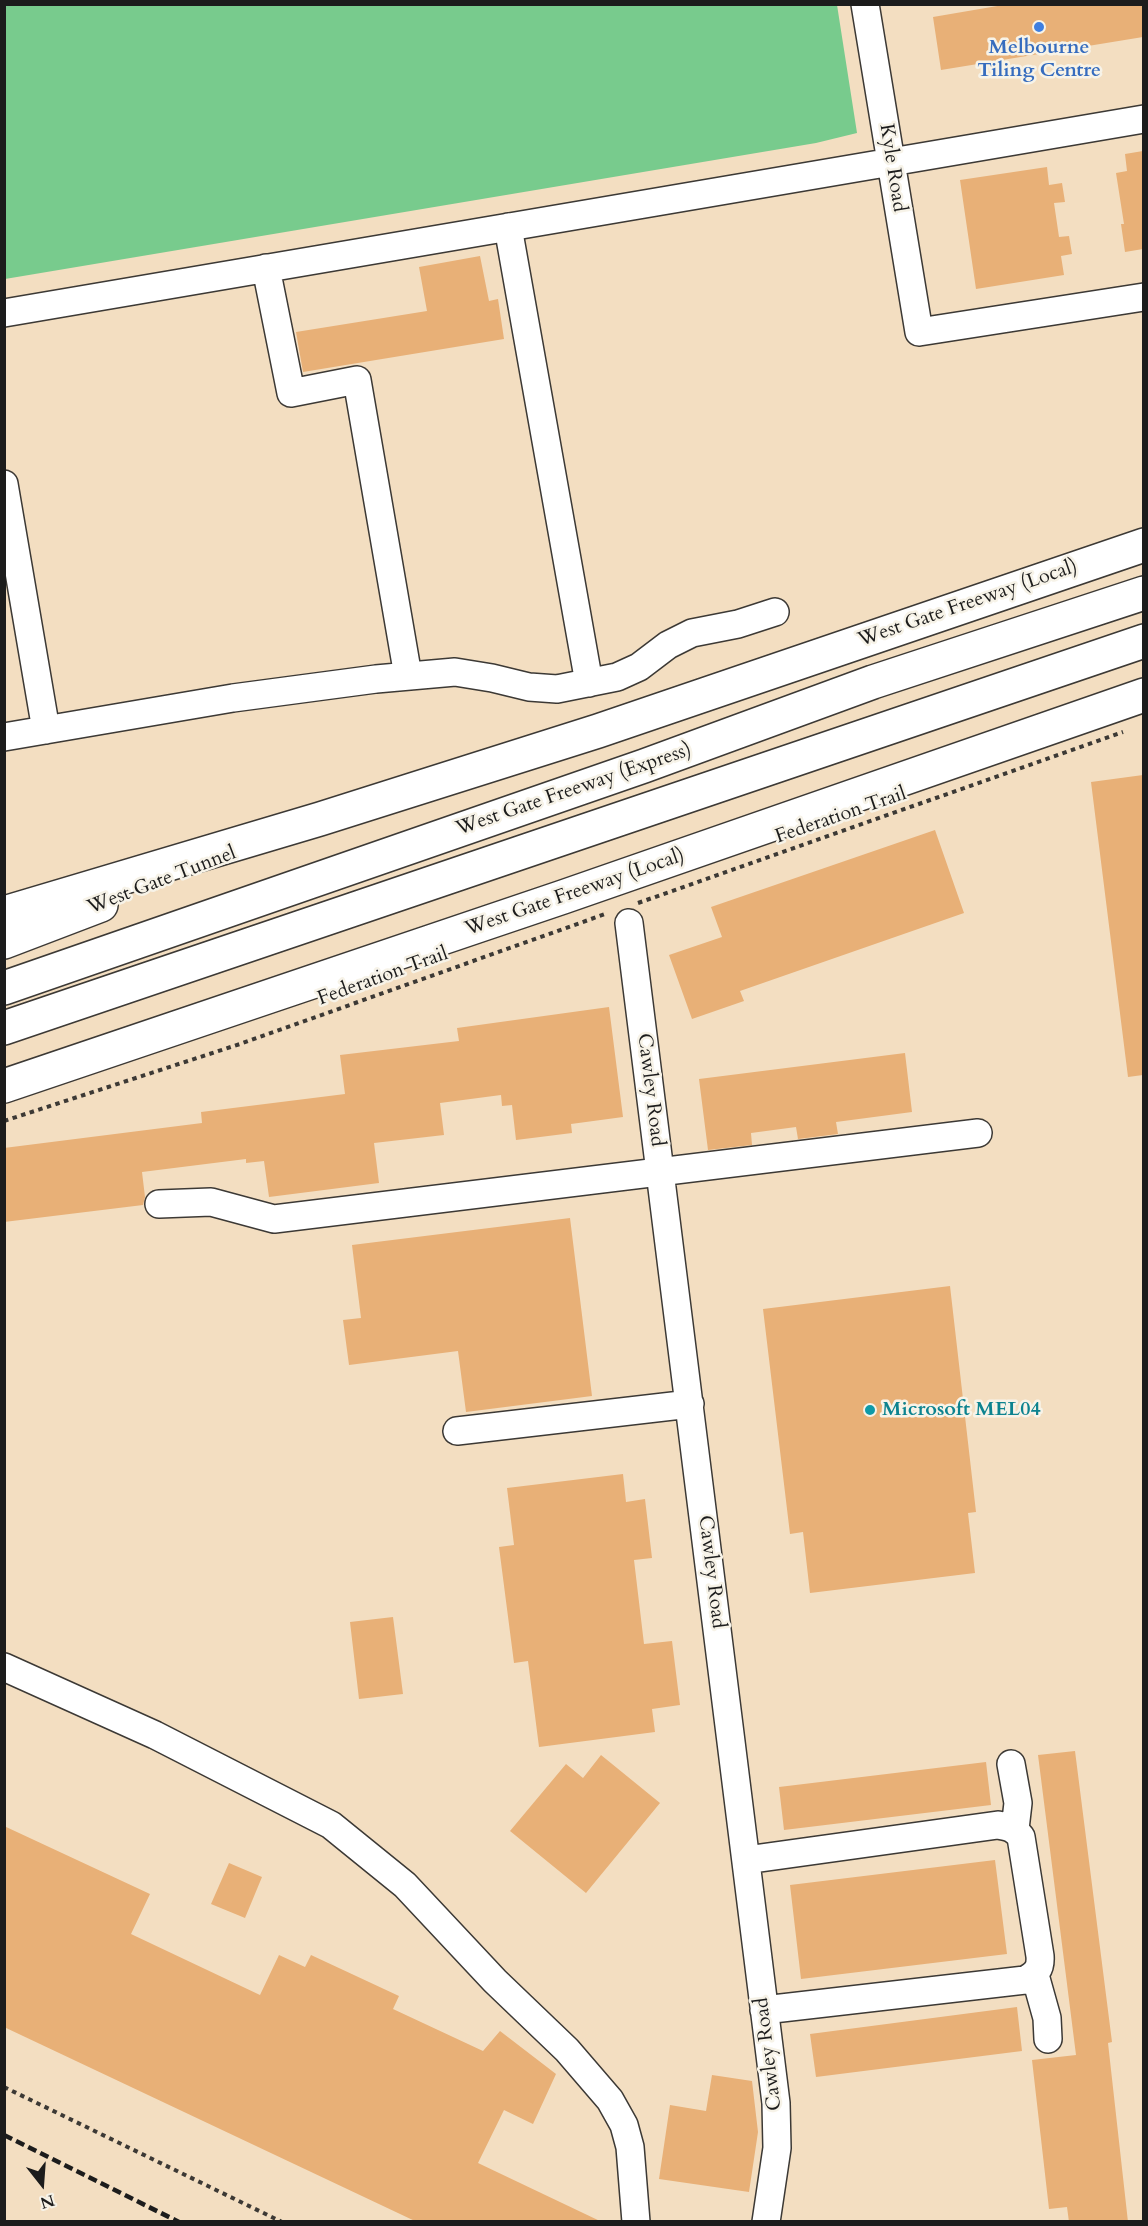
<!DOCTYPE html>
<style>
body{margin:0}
#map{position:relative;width:1148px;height:2226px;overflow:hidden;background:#f3dec1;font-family:Cardo,serif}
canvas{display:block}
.frame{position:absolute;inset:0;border:6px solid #1c1c1c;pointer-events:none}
.north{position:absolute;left:12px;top:2154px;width:60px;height:60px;-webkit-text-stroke:4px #f7f3e8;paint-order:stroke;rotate:163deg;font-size:16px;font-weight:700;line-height:24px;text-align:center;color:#1c1c1c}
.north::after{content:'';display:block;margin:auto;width:21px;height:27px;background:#1c1c1c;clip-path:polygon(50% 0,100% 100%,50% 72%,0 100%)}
</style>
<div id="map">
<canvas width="1148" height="2226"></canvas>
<div class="frame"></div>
<div class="north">N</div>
</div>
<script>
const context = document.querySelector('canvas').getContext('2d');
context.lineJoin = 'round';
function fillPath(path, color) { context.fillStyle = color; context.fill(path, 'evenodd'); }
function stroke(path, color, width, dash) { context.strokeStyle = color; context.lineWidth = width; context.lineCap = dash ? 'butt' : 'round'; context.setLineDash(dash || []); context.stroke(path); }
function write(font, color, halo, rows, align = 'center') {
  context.font = font + ' Cardo,serif'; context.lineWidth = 5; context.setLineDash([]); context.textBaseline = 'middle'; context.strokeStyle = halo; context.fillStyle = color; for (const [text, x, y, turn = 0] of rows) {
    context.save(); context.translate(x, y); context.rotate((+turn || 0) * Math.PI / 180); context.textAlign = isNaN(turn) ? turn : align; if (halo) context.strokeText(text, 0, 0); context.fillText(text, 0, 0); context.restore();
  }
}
fillPath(new Path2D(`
 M5,4L837,5L857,133L816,143L5,279Z`), '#78cb8d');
fillPath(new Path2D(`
 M1009,4H1143V37L941,70L933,17Z
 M1143,151V249L1125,252L1121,224H1124L1116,173L1127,171L1125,154Z
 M1047,167L1049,185L1062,183L1065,202L1054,203L1059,237L1069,236L1072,254L1061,256L1064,275L976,289L960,180Z
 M480,256L489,301L498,299L504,339L303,372L296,332L427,311L419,267Z
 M1143,775V1075L1128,1077L1091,782Z
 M935,830L964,913L740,991L744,1001L692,1019L669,955L722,937L711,907Z
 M609,1007L623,1117L571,1124L572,1133L516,1140L512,1105L502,1106L501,1095L440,1103L444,1135L374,1143L379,1183L269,1197L264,1161L246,1163V1159L142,1172L145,1197L143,1205L4,1222V1148L202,1123L201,1112L345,1094L340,1055L459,1041L457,1028Z
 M905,1053L912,1112L836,1122L838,1134L798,1139L796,1127L751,1133L752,1145L708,1150L699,1079Z
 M570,1218L592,1396L466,1412L458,1351L349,1365L343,1320L361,1318L352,1245Z
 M950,1286L976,1512L968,1513L975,1573L810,1593L803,1532L790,1534L763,1309Z
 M623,1474L626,1502L645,1499L652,1558L634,1560L644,1644L672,1641L680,1705L652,1709L655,1732L539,1747L528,1661L514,1663L499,1547L514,1545L507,1488Z
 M393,1617L403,1694L359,1699L350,1622Z
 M1075,1751L1112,2042L1108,2043L1128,2222H1069L1067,2207L1049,2209L1032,2060L1076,2055L1038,1755Z
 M601,1755L660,1803L586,1893L510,1831L566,1764L583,1778Z
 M986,1762L991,1805L784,1830L779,1787Z
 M4,1826L150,1894L131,1934L260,1995L279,1955L305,1967L311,1955L399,1996L393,2009L483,2051L500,2031L556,2074L533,2124L504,2110L478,2163L602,2222H417L4,2027Z
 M995,1860L1007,1954L801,1979L790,1885Z
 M229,1863L262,1877L245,1918L211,1904Z
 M1017,2007L1022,2051L816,2077L810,2034Z
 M712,2075L752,2081L758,2132L749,2192L659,2179L670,2105L706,2111Z`), '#e8b077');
const minor = new Path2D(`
 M865,4L919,332L1144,297
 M508,227L589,683
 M266,268L291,393L357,380L408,676
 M4,313L1144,119
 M4,484L46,730
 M4,737L233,698L376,679L455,672L492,678L529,687L557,689L617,677L639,667L668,645L692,633L738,624L775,612
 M629,923L776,2103L777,2148L766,2222
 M159,1204L211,1202L274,1219L978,1133
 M457,1431L690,1404
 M4,1667L155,1735L331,1825L405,1885L495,1981L567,2050L610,2100L624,2125L630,2147L636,2222
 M1011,1764L1018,1803L1015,1829
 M746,1860L998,1825C1009,1827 1014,1828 1021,1837L1040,1956C1041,1969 1036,1974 1025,1980L764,2010
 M1035,1975L1047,2018L1048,2039`);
const highway = new Path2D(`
 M4,913L320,819L598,731L1144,545
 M4,942L101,905
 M4,988L644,766L873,682L1144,593
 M4,1028L1144,641
 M4,1086L563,897L1144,695`);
stroke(minor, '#3c3935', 30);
stroke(highway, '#3c3935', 36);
stroke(new Path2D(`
 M638,903L1123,732
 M4,1121L240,1044L608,913
 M4,2087L282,2222`), '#3c3935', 4, [4.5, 4.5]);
stroke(minor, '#fff', 27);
stroke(highway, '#fff', 33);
stroke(new Path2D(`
 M4,2135L179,2222`), '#1c1c1c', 4.5, [9, 4.5]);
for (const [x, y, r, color] of [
 [1039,27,6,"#3f7fe0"],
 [870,1410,6,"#0f9aa8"]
]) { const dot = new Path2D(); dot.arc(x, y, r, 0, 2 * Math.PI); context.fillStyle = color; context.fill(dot); stroke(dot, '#f7f3e8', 2); }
write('bold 20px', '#366cbe', '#f7f3e8', [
 ["Melbourne",1039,48],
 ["Tiling Centre",1039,71]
]);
write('20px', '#1c1c1c', '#f7f3e8', [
 ["Kyle Road",892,168,81],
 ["West Gate Freeway (Local)",968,604,-19],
 ["West Gate Freeway (Express)",574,790,-19],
 ["Federation Trail",841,816,-19],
 ["West Gate Tunnel",162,881,-21],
 ["West Gate Freeway (Local)",575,893,-19],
 ["Federation Trail",383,977,-20],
 ["Cawley Road",650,1090,83],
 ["Cawley Road",711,1572,83],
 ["Cawley Road",769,2054,-97]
]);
write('bold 20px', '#0d838f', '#f7f3e8', [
 ["Microsoft MEL04",882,1410]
], 'left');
</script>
